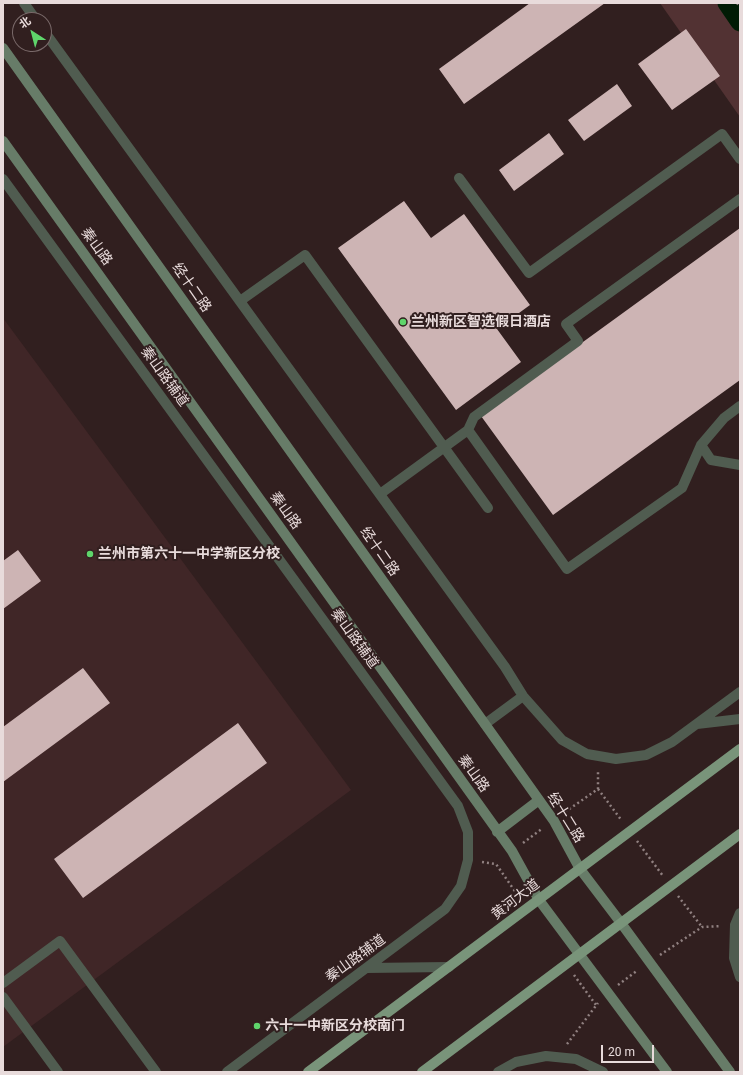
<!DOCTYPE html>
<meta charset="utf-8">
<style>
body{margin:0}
#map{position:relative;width:743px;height:1075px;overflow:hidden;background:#311f1f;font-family:Roboto,"Noto Sans SC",sans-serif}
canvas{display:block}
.frame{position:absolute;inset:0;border:4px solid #e8dbdb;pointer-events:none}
.north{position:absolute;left:12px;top:12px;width:40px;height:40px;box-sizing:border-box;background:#311f1f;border:1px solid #7a6a6a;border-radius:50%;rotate:324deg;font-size:11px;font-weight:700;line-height:16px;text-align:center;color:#e8dbdb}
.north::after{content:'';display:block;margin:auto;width:14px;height:18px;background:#5fd56b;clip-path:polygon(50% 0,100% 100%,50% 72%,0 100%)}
.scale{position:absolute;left:601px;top:1045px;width:53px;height:18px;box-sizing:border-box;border:2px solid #e8dbdb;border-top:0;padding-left:5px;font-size:12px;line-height:14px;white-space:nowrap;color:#e8dbdb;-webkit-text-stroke:3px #311f1f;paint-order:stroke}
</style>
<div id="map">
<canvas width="743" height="1075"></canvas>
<div class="frame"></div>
<div class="north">北</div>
<div class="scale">20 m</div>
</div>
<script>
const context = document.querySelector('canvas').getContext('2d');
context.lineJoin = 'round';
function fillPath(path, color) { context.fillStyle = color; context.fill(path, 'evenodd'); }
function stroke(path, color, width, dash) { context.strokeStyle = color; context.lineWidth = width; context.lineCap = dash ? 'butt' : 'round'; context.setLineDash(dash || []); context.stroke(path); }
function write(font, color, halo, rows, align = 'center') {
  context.font = font + ' Roboto,"Noto Sans SC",sans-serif'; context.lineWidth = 4; context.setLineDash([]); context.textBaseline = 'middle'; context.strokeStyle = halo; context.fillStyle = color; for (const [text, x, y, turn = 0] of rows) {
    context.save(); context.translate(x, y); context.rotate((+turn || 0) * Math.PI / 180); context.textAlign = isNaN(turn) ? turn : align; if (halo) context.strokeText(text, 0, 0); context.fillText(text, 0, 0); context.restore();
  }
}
fillPath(new Path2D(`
 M3,318L351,790L3,1047Z`), '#402627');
fillPath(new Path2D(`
 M660,3H740V117Z`), '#523233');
stroke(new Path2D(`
 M727,3L740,22`), '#011b04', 19);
fillPath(new Path2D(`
 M530,3H605L464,104L439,69Z
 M686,29L720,76L672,110L638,64Z
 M617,84L632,106L584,141L568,120Z
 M549,133L564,154L514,191L499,170Z
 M404,201L431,238L464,214L530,305L497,329L521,362L456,410L338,248Z
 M740,228V380L553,515L481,416Z
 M18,550L41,581L3,609V561Z
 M83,668L110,703L3,782V727Z
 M238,723L267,763L83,898L54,859Z`), '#cdb4b4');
stroke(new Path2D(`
 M737,3L740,7
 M598,789L622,821
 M565,812L598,789V770
 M637,841L663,876
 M523,843L543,828
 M482,862L496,864L519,897
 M678,896L702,927
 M660,955L702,927L721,926
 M574,975L596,1005
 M618,985L638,970
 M567,1044L598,1003`), '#908080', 2.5, [2, 3]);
stroke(new Path2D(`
 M24,3L36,20
 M44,31L505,667L523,696L562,740L587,754L616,759L646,755L672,742L740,692
 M459,178L529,273L722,134L740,159
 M3,179L458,806L468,832V860L461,886L445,909L227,1072
 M240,301L305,255L488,508
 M468,430L474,417L578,341L566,324L740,199
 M701,445L711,460L740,465
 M380,494L468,430L567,569L682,488L701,445L724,418L740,406
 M485,724L523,696
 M697,724L740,719
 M740,913L735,925L734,958L740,977
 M366,968L449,967
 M3,983L60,941L156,1072
 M3,997L58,1072
 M498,1072L516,1062L546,1056L576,1059L603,1072`), '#505c50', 10);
stroke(new Path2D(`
 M3,48L554,821L580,869L621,923L730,1072
 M3,141L512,851L539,900L667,1072
 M497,832L539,800`), '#677c68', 10);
stroke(new Path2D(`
 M308,1072L740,749
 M422,1072L740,834`), '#79947a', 10);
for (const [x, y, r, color] of [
 [403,322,4,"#5fd56b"],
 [90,554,4,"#5fd56b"],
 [257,1026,4,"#5fd56b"]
]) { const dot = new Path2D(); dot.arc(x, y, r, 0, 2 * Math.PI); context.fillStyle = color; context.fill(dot); stroke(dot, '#311f1f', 1.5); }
write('14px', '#e8dbdb', '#311f1f', [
 ["秦山路",96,247,54],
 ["经十二路",191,288,55],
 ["秦山路辅道",164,377,54],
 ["秦山路",285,511,54],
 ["经十二路",379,552,55],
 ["秦山路辅道",354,639,54],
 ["秦山路",473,774,54],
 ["经十二路",565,818,58],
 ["黄河大道",516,900,-37],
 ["秦山路辅道",356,959,-36]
]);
write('bold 14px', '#e8dbdb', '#311f1f', [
 ["兰州新区智选假日酒店",411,322],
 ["兰州市第六十一中学新区分校",98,554],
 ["六十一中新区分校南门",265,1026]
], 'left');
</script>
